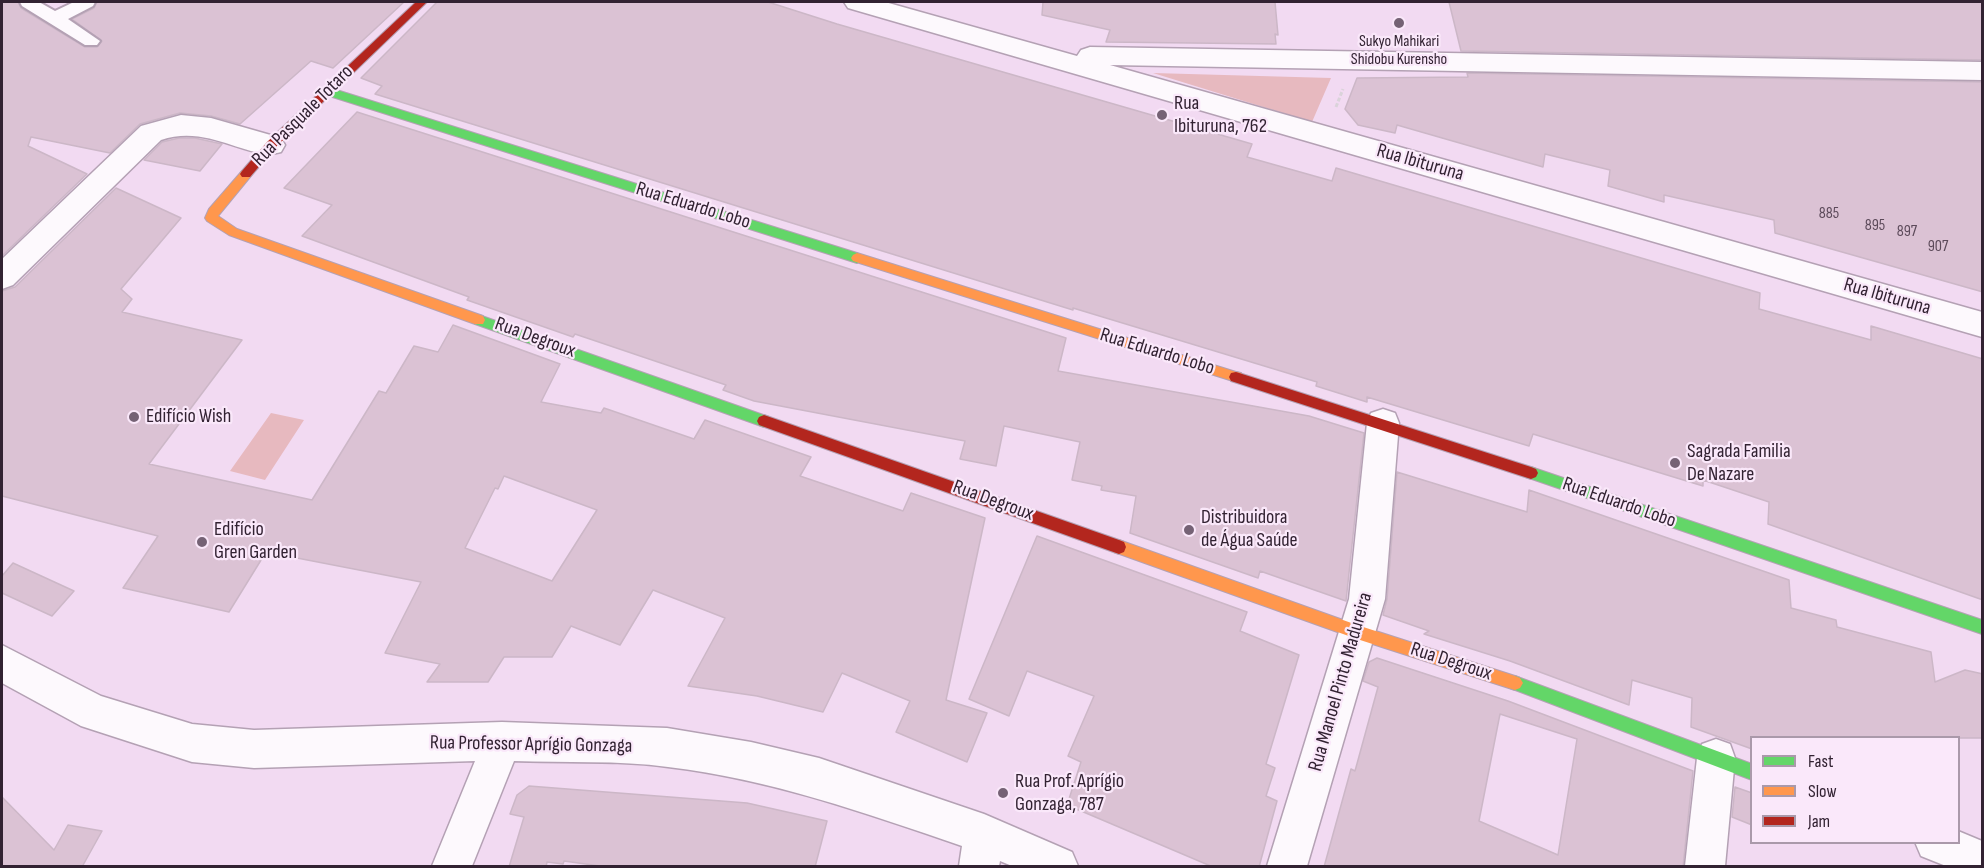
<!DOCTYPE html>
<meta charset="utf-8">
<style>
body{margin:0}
#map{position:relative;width:1984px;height:868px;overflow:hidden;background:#f2daf2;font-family:"Sofia Sans Condensed",sans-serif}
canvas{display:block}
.frame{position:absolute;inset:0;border:3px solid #322232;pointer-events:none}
.legend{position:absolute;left:1750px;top:736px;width:210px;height:108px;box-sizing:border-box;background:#fae8fa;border:2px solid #a9a;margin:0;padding:8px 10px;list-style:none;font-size:18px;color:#322232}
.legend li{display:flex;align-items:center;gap:12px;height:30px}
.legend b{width:30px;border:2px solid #a9a}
</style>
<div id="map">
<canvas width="1984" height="868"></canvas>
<div class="frame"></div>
<ul class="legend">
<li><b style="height:8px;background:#63d668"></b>Fast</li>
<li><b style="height:8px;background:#ff974d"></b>Slow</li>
<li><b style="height:8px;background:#b3261e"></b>Jam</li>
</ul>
</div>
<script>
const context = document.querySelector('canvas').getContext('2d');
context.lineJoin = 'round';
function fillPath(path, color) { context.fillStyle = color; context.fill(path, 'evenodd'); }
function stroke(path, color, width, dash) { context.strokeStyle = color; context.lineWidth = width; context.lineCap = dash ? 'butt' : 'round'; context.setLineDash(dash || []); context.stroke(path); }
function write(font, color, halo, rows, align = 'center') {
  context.font = font + ' "Sofia Sans Condensed",sans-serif'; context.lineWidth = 4.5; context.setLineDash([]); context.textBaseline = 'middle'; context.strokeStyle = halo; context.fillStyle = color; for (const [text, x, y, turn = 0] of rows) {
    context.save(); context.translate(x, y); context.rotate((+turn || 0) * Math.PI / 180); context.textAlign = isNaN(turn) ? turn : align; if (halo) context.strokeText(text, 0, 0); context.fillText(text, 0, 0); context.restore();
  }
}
fillPath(new Path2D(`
 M1153,73L1331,78L1312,122Z
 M271,413L304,420L265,480L230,471Z`), '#e7b9bf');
const building = new Path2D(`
 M2,2H18L21,8L85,47H97L102,41L72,19L94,8L97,2H404L333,68L311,61L240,124L211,116L180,113L140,124L110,153L31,137L28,146L87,174L2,256Z
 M437,2H768L837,24L1252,144L1247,157L1332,181L1336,168L1760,293L1759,309L1871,340V326L1983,359V600L1768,524L1769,502L1703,480V486L1533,434L1529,446L1367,397V402L1316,386L1317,382L1073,308V310L375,94L382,86L361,78Z
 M1043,2H1275L1278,35L1275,34L1276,44L1106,42L1110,30L1042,15Z
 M1449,2H1983V60L1461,51Z
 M1467,73L1983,82V292L1775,233L1774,220L1664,195V202L1608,186L1610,170L1545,154L1543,167L1397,125L1395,133L1358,125L1345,109L1357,78L1468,77Z
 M357,112L1066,338L1058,371L1309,416L1364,433L1346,601L1260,571L1258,578L1130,533L1136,496L1101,490L1102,486L1072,480L1080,442L1004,426L996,466L960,459L965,441L754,401L723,390L726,385L575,334L573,337L467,300L469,297L302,236L332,205L284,188Z
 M179,138H195L222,144L200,171L144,160L162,142Z
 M116,188L181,218L121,289L132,299L122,312L242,340L149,464L312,500L379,391L386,393L414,346L438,352L453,325L560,364L541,402L601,413L604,408L694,439L705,420L811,457L800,476L903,511L911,493L985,518L946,700L987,713L967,762L896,732L910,701L842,673L823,712L757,696L688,686L725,618L653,590L620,645L571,626L552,657H504L488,682H427L440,664L385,653L421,582L266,552L229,612L123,588L158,536L2,496V291L15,287ZM504,476L597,510L552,581L465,548L495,488L498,489Z
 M1397,472L1527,512L1529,490L1789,580L1791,608L1836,620L1837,627L1931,652L1935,682L1965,670L1983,674V738H1752V749L1691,727L1692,698L1632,680L1629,705L1510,661L1424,634L1429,631L1383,615L1387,599Z
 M1037,536L1247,612L1240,631L1299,655L1266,764L1275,768L1266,796L1277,801L1259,867H1213L1067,805L1081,762L1068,756L1094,696L1027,671L1009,716L969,699Z
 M13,563L74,591L52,616L2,593V576Z
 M1377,658L1508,701L1693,771L1683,867H1324L1351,769L1355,771L1378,687L1363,681L1369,662ZM1500,714L1577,739L1558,855L1479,821Z
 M529,786L747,803L827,821L815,867H607L564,861L563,864L547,862L546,867H509L524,817L510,814L517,795Z
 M1735,787L1752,793V825L1732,817Z
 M2,797L54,850L68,825L102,831L82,867H2Z`);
fillPath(building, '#dbc2d4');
stroke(building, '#ccb7c7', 1.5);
const lane = new Path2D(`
 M20,2H39L55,11L74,2H95L93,6L68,19L100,41L97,45H85L22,6Z`);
const street = new Path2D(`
 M844,2H885L1077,56L1081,50L1090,47L1982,62V80L1110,65L1982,312V337L848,8Z
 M181,115L211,118L281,138L285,145L281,152C249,162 209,123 161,140L13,285L2,289V259L141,126Z
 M1383,409L1395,413L1399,423L1385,599L1307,866H1267L1349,599L1367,423L1371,413Z
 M2,645L101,696L192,724L254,730L502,722L667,728L751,742L819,758L984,814L1072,852L1078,866H1012L1000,861L999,866H959L962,846C865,813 770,779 668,767C618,760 565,763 514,761L472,866H432L475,761L254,768L192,762L81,726L2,683Z
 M1716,739L1730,744L1735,758L1725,866H1685L1697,758L1702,744Z
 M1958,831L1982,841V866H1946L1921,856L1915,842H1958Z`);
const fast = new Path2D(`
 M327,87L857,253L863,258L857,263L323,94L322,91Z
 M479,315L769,417L771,421L769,425L764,427L475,324L473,320L475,316Z
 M1531,467L1982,620V634L1526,477L1524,473L1526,469Z
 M1515,676L1752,764V780L1510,688L1507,683L1510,678Z`);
const slow = new Path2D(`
 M246,170L250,171L252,174L250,177L218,216L237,229L483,316L485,320L483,324H475L229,235L207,221L205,218L209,209L242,171Z
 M857,253L1236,372L1241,373L1243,377L1241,381L1236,382L853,261L851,258L853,255Z
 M1119,540L1357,625L1515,676L1520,678L1523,683L1520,688L1515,690L1357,639L1114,552L1112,547L1114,542Z`);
const jam = new Path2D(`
 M416,2H427L275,148L250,177H242L240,174L242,171L267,142Z
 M1236,372L1531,467L1536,469L1538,473L1536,477L1531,479L1231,381L1229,377L1231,373Z
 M764,415L1119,540L1124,542L1126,547L1124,552L1119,554L759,425L757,421L759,417Z`);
stroke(lane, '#b4a1b4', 4);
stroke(street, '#b4a1b4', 3);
stroke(fast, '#b4a1b4', 2);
stroke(slow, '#b4a1b4', 2);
stroke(jam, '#b4a1b4', 2);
stroke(new Path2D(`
 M1336,107L1343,89`), '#dad3da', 3, [4, 2]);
fillPath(lane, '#fdf9fd');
fillPath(street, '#fdf9fd');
fillPath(fast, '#63d668');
fillPath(slow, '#ff974d');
fillPath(jam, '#b3261e');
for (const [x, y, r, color] of [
 [1399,23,6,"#756275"],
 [1162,115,6,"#756275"],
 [134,417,6,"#756275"],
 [1675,463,6,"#756275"],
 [1189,530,6,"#756275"],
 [202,542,6,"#756275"],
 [1003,793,6,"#756275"]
]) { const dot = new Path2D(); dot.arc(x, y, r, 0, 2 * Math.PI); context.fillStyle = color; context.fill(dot); stroke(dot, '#fae8fa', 2); }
write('16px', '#322232', '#fae8fa', [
 ["Sukyo Mahikari",1399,42],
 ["Shidobu Kurensho",1399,60]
]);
write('16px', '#5c4a5a', null, [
 ["885",1829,214],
 ["895",1875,226],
 ["897",1907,232],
 ["907",1938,247]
]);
write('20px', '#322232', '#fae8fa', [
 ["Rua",1174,104],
 ["Ibituruna, 762",1174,127],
 ["Edifício Wish",146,417],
 ["Sagrada Familia",1687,452],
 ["De Nazare",1687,475],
 ["Distribuidora",1201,518],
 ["de Água Saúde",1201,541],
 ["Edifício",214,530],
 ["Gren Garden",214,553],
 ["Rua Prof. Aprígio",1015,782],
 ["Gonzaga, 787",1015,805]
], 'left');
write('20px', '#322232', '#fae8fa', [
 ["Rua Pasquale Totaro",303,116,-45],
 ["Rua Ibituruna",1420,163,16],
 ["Rua Eduardo Lobo",693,206,17],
 ["Rua Ibituruna",1887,297,16],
 ["Rua Degroux",535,338,20],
 ["Rua Eduardo Lobo",1157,352,17],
 ["Rua Degroux",993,501,20],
 ["Rua Eduardo Lobo",1619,503,19],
 ["Rua Degroux",1451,662,18],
 ["Rua Manoel Pinto Madureira",1341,682,-74],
 ["Rua Professor Aprígio Gonzaga",531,745,1]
]);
</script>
